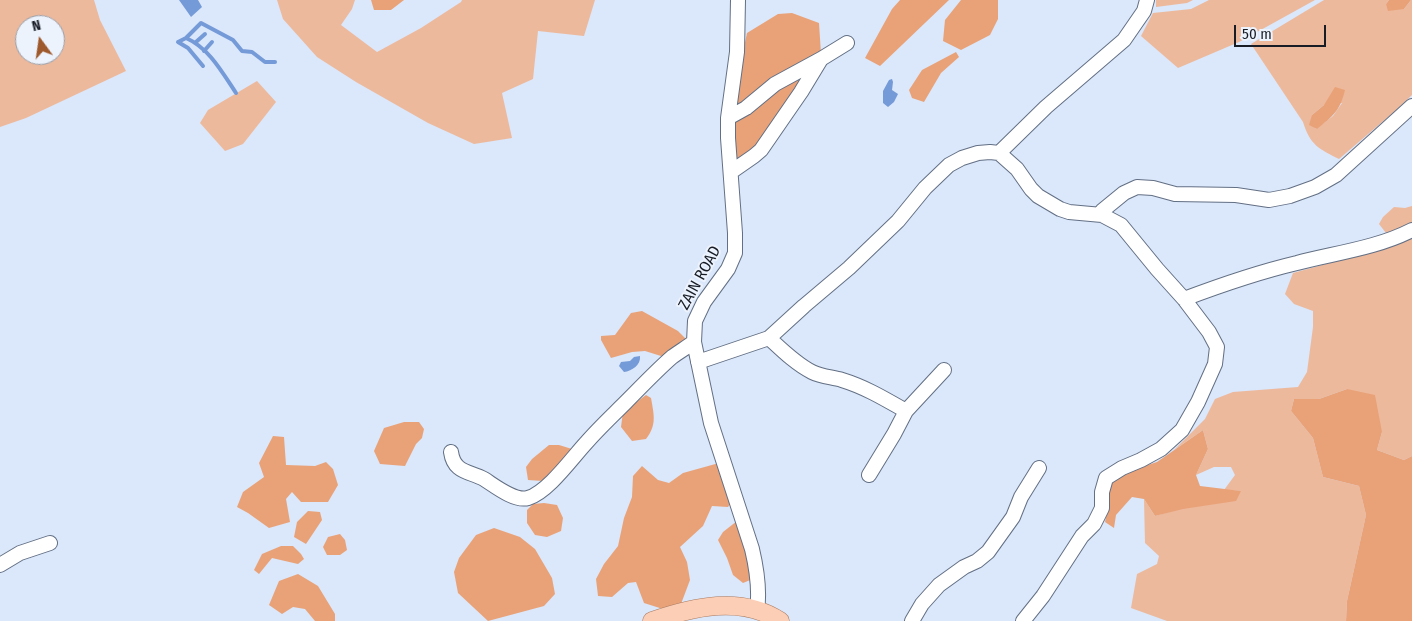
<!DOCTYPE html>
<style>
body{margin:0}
#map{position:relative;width:1412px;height:621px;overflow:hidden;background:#dbe7fa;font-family:"Fira Sans Condensed",sans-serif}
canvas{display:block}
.north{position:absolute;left:15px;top:15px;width:50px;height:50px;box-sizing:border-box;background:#edf3fd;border:1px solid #979da7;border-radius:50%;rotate:346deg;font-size:14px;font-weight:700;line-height:20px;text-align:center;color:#171c25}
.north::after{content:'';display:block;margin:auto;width:18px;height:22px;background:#9e5a2d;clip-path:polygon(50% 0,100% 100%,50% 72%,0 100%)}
.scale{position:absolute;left:1234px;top:25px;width:92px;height:22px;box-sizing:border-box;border:2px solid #171c25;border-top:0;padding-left:6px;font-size:15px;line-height:18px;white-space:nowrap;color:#171c25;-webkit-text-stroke:4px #edf3fd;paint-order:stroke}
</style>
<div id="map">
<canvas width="1412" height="621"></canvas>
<div class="north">N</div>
<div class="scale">50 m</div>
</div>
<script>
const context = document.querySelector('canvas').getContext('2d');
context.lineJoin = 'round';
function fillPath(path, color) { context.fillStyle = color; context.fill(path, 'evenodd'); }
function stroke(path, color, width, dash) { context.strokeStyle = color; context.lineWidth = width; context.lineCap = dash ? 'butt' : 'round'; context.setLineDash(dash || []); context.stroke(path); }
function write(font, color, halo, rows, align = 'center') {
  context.font = font + ' "Fira Sans Condensed",sans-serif'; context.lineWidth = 4; context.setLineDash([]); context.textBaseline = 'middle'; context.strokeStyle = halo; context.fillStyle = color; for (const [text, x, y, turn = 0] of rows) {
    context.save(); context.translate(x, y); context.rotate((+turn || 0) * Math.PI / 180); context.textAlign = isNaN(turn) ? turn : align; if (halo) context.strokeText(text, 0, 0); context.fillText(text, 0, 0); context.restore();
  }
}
fillPath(new Path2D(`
 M0,0H94L100,20L126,71L26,118L0,127ZM25,25H55V55H25Z
 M277,0H355L352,9L341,25L377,52L421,28L461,2L462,0H595L584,36L538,31L533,79L502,93L512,138L474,144L428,123L356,82L317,57L283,19Z
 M1156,0H1193L1187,3L1156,7Z
 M1209,0H1315L1239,42L1178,68L1141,36L1153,13L1191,9Z
 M1324,0H1389L1386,4L1404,9L1411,0H1412V95L1395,111L1339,159C1319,149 1310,145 1303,122L1251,44ZM1342,103L1333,116L1316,129L1312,115L1324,105Z
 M257,81L276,102L243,144L225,151L200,123L208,110Z
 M1412,206V224L1386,233L1379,224L1383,217L1394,207L1405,208Z
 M1412,237V456L1404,460L1377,450L1382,432L1347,389L1319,399H1294L1291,411L1313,438L1323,477L1359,486L1366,515L1347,601L1346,621H1167L1131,608L1137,574L1157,564L1159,556L1145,543L1144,499L1155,516L1241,491L1224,490L1235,475L1231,467H1214L1196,475L1208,449L1203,430L1174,450L1205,419L1215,399L1233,392L1298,387L1307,372L1313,327V311L1294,304L1285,294L1293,273L1377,250Z`), '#edb99c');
fillPath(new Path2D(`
 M371,0H404L391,10H374Z
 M900,0H949L880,66L865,58L892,9Z
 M961,0H998V19L990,35L961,50L943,41L945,20Z
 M1389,0H1411L1404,9L1388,11L1386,4Z
 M792,13L819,23L821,54L802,65L801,92L766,140L739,159L730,158L732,104L747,33L778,14Z
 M956,52L959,57L941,73L924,102L912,98L909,90L922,70Z
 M1335,87L1345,90C1340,111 1333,116 1317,129L1309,125L1312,115L1324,105Z
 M642,311L678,331L687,340L678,352L661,356L645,351L632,352L611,358L601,340V336L615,335L631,313Z
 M1347,389L1375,395L1382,432L1377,450L1404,460L1412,456V443V621H1346L1347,601L1366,515L1359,486L1323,477L1313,438L1291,411L1294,399H1319Z
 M646,395L651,398C654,415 657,425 646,439L632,441L621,427L623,412Z
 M404,422H419L424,429L422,438L416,444L405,466L380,464L374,451L384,428Z
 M1203,430L1208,449L1196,475L1200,486L1241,491L1236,501L1183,509L1155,516L1144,499L1132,497L1116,515L1114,528L1105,522L1110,499V484L1126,472L1157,462Z
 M273,436L284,437L286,465L315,466L326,462L333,469L338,485L328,502H301L292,492L286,499L290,522L269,528L248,513L237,507L243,492L264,477L259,463Z
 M549,445H559L572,449L573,455L543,481L528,480L526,467L532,459Z
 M719,463L733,500L728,507L712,506L703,526L680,547L687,562L690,580L681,604L666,610L644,603L636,582L628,583L612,597L598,596L596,579L604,564L618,546L624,518L632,497L633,476L642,466L658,480L669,483L683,473Z
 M544,503L557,505L563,518L561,531L547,537L535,535L527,523V510L533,504Z
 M308,511L320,512L322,520L306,544L294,537L297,522Z
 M737,521L755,578L743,583L733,575L727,558L718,540L723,532Z
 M494,528L520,537L535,549L552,578L555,594L544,606L488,621L458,593L454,572L459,558L476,535Z
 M340,534L345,540L347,550L340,555H327L323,547L328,537Z
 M281,546H293L301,554L304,559L298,564L272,558L259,574L254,570L262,554Z
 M298,574L318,586L335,614V621H315L305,609L293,607L282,614L269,605L279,581Z`), '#e9a278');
fillPath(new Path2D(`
 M179,0H198L202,7L191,17Z
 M892,79L893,82L892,90L898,94L894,102L888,107L883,103V91L889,80Z
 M640,356C641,365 632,371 624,372L619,366L621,362L630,361L634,357Z`), '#759ad8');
stroke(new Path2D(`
 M186,38L201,23L233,40L242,51L252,52L265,62H275
 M196,42L205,34
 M204,51L212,42
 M203,66L188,48L178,42L186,38C209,48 222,72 236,93`), '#759ad8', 4);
const minor = new Path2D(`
 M738,0L737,52L728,118V138L735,233V253L728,269L704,302L695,321L694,342L711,423L752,549C757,570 760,590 757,611
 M728,118L746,108L775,84L821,59L847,43
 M999,153L1046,107L1124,40L1144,11L1147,0
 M731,172L754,156L761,150L801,92L821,59
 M1102,215V211L1124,193L1137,187L1153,188L1175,194L1236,195L1269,200L1290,196L1315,187L1336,175L1412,106
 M1184,299C1221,285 1259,272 1297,263C1335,253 1377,248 1412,230
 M769,338C782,350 796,364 812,372C822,377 832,377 842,380C865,387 885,399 906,411L894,434L869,475
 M698,362L769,338L804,306L849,268L898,221L925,188L949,165L962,158L978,153L990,152L999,153L1017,169L1031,189L1038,196L1060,209L1069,212L1102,215L1121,225L1157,269L1184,299L1209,332L1217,347L1215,364L1198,402L1182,430L1161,449L1141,460L1122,468L1106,478L1102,492V508L1094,524L1082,536L1043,596L1023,621
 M906,411L944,370
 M451,452C454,473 469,471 484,479C495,486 515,502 528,498C548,492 572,458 586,443C598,429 612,416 626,402C641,387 656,371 672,357C679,352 687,347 694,342
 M0,565L20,553L50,543
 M912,621L922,604L939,585L964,567L977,561L988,552L1013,517L1021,497L1039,468`);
const major = new Path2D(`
 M652,621C693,607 741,595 780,621`);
stroke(minor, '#626f84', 16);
stroke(major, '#a97b62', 19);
stroke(minor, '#fff', 14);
stroke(major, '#fbceb5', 18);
write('16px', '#171c25', '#edf3fd', [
 ["ZAIN ROAD",700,278,-61]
]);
</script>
